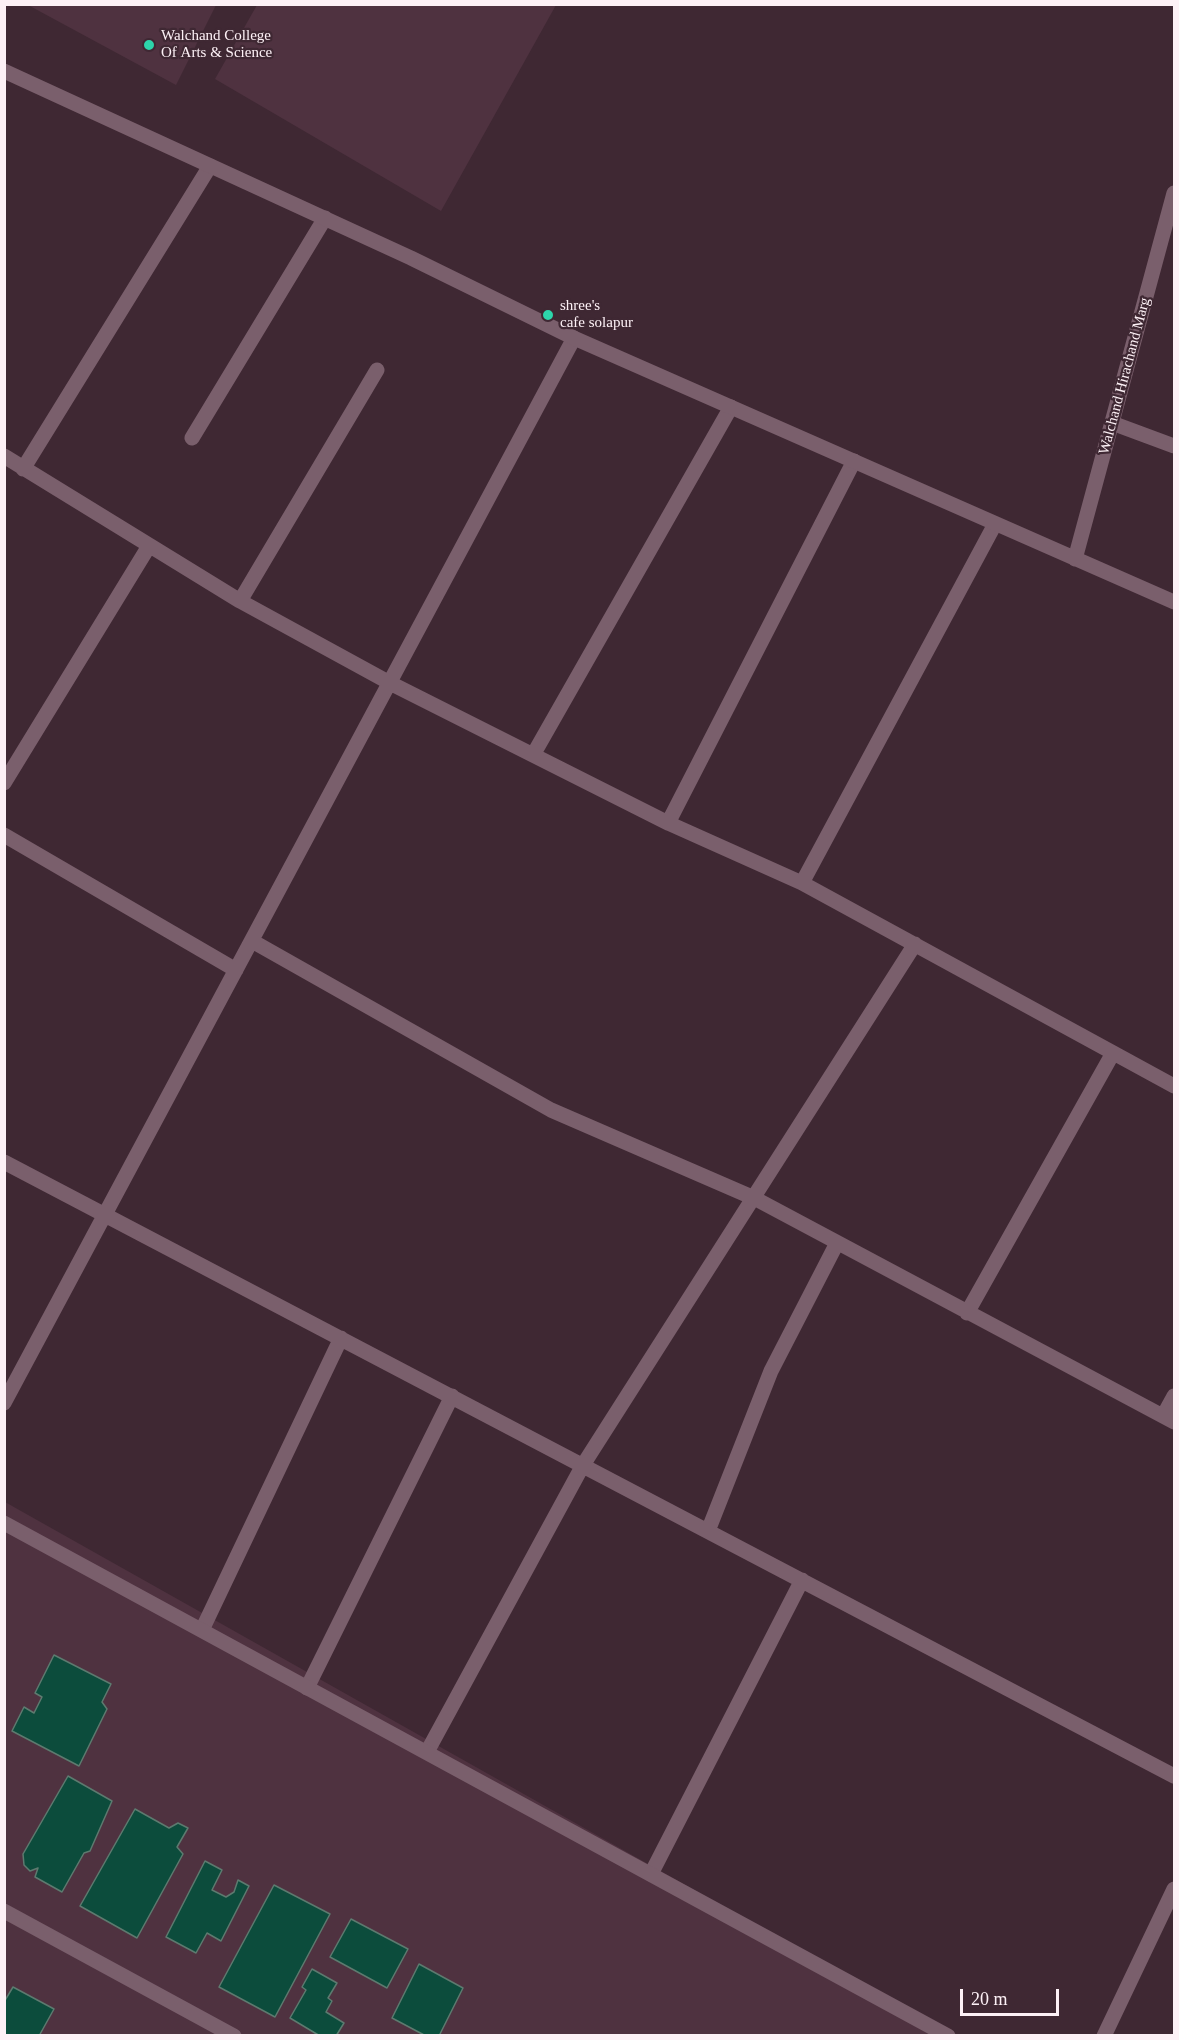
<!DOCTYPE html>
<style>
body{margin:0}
#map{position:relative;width:1179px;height:2040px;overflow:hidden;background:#3f2833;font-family:Georgia,serif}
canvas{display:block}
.frame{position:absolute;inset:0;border:6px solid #fdf1f6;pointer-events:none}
.scale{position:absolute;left:960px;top:1989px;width:99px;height:27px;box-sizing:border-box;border:3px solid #fdf1f6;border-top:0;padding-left:8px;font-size:18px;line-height:21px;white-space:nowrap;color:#fdf1f6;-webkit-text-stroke:4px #3f2833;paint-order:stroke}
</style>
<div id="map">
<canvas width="1179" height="2040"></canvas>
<div class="frame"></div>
<div class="scale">20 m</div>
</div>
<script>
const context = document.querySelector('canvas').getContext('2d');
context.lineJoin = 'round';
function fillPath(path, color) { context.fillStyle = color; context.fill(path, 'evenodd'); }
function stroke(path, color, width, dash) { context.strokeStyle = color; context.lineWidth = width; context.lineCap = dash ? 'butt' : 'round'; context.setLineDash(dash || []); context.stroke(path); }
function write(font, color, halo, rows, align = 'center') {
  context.font = font + ' Georgia,serif'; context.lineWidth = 4.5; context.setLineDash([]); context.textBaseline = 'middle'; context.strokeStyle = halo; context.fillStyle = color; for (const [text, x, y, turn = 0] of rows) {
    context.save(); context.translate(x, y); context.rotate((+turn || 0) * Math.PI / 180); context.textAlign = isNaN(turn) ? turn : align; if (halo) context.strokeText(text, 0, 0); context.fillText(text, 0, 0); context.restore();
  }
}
fillPath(new Path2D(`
 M28,5H216L176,85Z
 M257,5V4L556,5L441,211L215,79Z
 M5,1502L952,2035H5Z`), '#4f3240');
const building = new Path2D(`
 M54,1655L111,1684L102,1702L107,1709L79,1766L12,1731L24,1707L34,1713L42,1697L35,1693Z
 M68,1776L112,1801L90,1851L84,1853L62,1892L35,1877L38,1868L30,1871L24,1865L23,1854Z
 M135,1809L169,1828L178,1823L188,1828L177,1847L183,1854L137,1938L80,1906Z
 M205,1861L222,1870L212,1890L226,1897L234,1892L238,1880L249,1886L221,1941L207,1933L196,1953L166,1937Z
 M274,1885L330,1914L275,2017L219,1987Z
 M351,1919L408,1949L387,1988L330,1957Z
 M419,1964L463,1988L439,2036H426L392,2018Z
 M312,1969L337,1983L328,1998L332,2001L326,2012L344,2023L336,2036H320L290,2018L306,1990L302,1987Z
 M13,1987L54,2009L39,2036H4V2002Z`);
fillPath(building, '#0c4c3c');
stroke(building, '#5d7a6f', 1.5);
stroke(new Path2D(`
 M1112,423L1174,446
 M192,438L325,218
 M4,456L240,601L390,683L668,823L802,883L1174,1086
 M23,469L210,166
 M240,601L377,370
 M533,755L731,407
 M4,783L149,546
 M668,823L854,461
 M4,835L236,970
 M802,883L995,524
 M252,941L551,1110L754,1198L1174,1422
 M4,1162L1174,1776
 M967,1313L1113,1053
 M4,1403L574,338
 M1163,1416L1174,1396
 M708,1531L771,1371L837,1243
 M202,1630L341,1338
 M307,1688L452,1396
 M427,1752L583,1465L915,944
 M651,1874L802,1580
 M4,1911L234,2036
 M1104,2036L1174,1889`), '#7a5f6c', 15);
stroke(new Path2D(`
 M4,71L411,258L574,338L1174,602
 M1075,559L1174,193
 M4,1523L948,2036`), '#7a5f6c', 15);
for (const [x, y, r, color] of [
 [149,45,6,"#2dd5ab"],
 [548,315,6,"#2dd5ab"]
]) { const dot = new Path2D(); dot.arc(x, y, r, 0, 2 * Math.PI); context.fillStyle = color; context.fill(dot); stroke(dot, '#3f2833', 2); }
write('15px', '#fdf1f6', '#3f2833', [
 ["Walchand College",161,36],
 ["Of Arts & Science",161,53],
 ["shree's",560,306],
 ["cafe solapur",560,323]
], 'left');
write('15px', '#fdf1f6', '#3f2833', [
 ["Walchand Hirachand Marg",1125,376,-75]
]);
</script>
